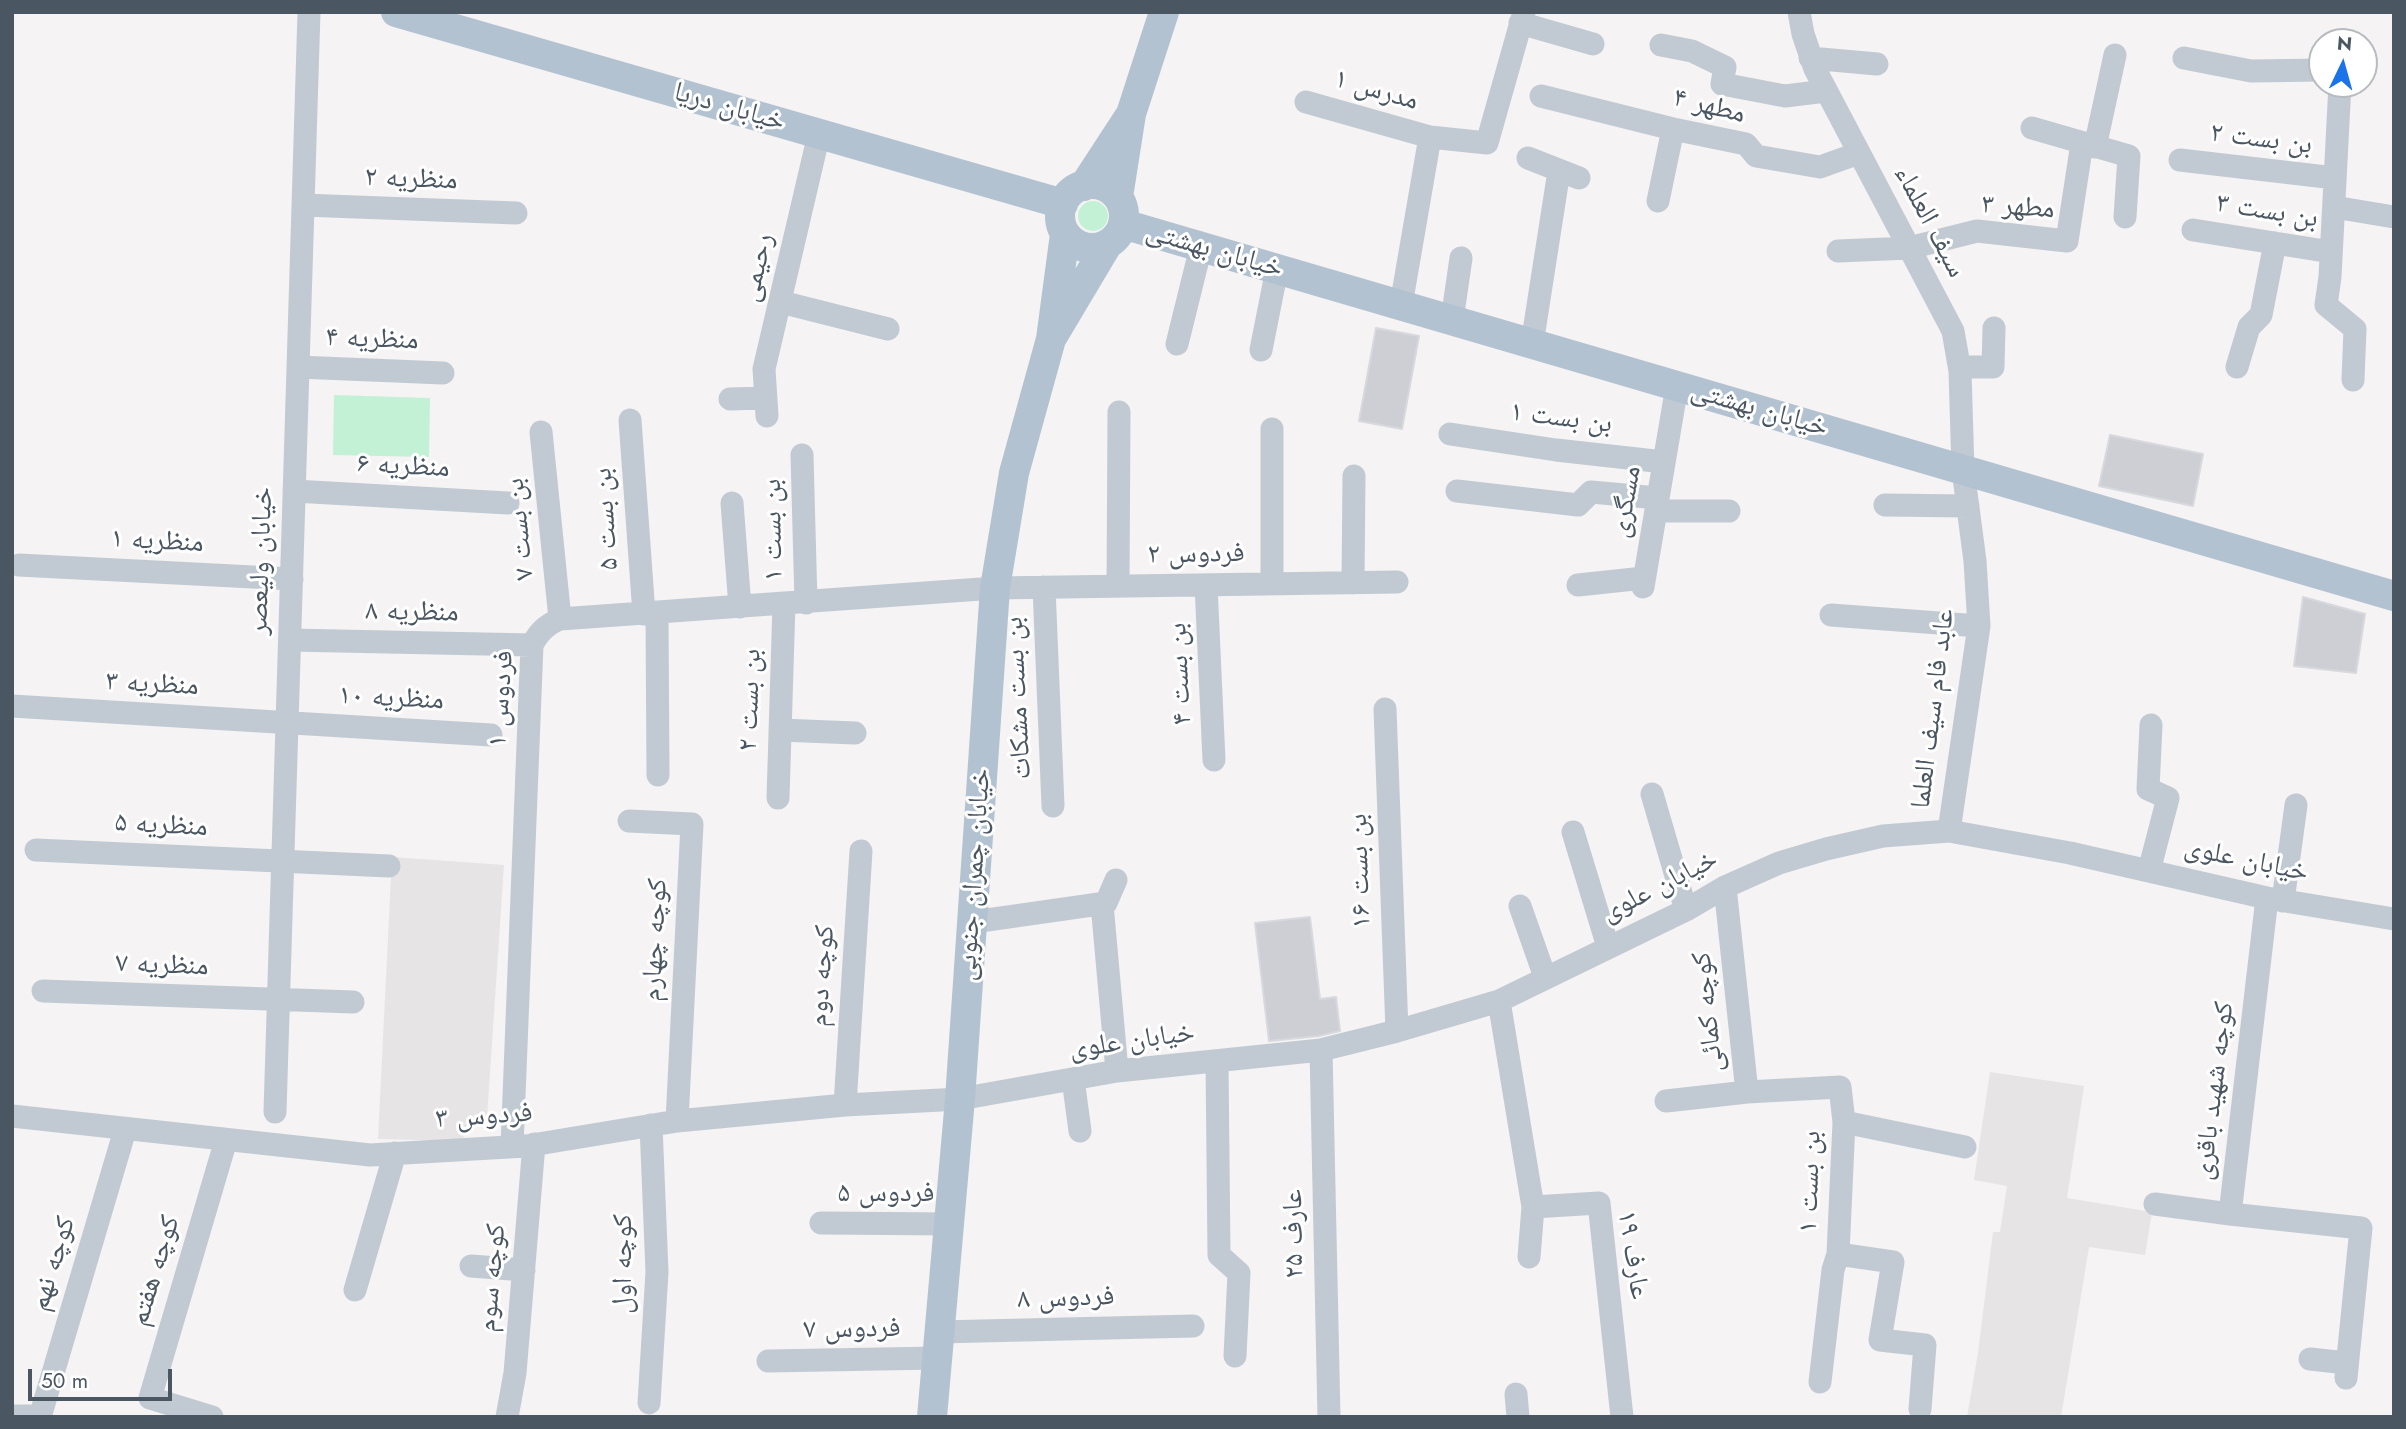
<!DOCTYPE html>
<meta charset="utf-8">
<style>
body{margin:0}
#map{position:relative;width:2406px;height:1429px;overflow:hidden;background:#f5f3f3;font-family:Jost,sans-serif}
canvas{display:block}
.frame{position:absolute;inset:0;border:14px solid #4a5661;pointer-events:none}
.north{position:absolute;left:2308px;top:28px;width:70px;height:70px;box-sizing:border-box;background:#fff;border:2px solid #b7bbc0;border-radius:50%;rotate:5deg;font-size:19px;font-weight:700;line-height:28px;text-align:center;color:#4a5661}
.north::after{content:'';display:block;margin:auto;width:24px;height:32px;background:#1a73e8;clip-path:polygon(50% 0,100% 100%,50% 72%,0 100%)}
.scale{position:absolute;left:28px;top:1369px;width:144px;height:32px;box-sizing:border-box;border:4px solid #4a5661;border-top:0;padding-left:9px;font-size:21px;line-height:24px;white-space:nowrap;color:#4a5661;-webkit-text-stroke:5px #fff;paint-order:stroke}
</style>
<div id="map">
<canvas width="2406" height="1429"></canvas>
<div class="frame"></div>
<div class="north">N</div>
<div class="scale">50 m</div>
</div>
<script>
const context = document.querySelector('canvas').getContext('2d');
context.lineJoin = 'round';
function fillPath(path, color) { context.fillStyle = color; context.fill(path, 'evenodd'); }
function stroke(path, color, width, dash) { context.strokeStyle = color; context.lineWidth = width; context.lineCap = dash ? 'butt' : 'round'; context.setLineDash(dash || []); context.stroke(path); }
function write(font, color, halo, rows, align = 'center') {
  context.font = font + ' Jost,"Noto Naskh Arabic",sans-serif'; context.lineWidth = 6; context.setLineDash([]); context.textBaseline = 'middle'; context.strokeStyle = halo; context.fillStyle = color; for (const [text, x, y, turn = 0] of rows) {
    context.save(); context.translate(x, y); context.rotate((+turn || 0) * Math.PI / 180); context.textAlign = isNaN(turn) ? turn : align; if (halo) context.strokeText(text, 0, 0); context.fillText(text, 0, 0); context.restore();
  }
}
fillPath(new Path2D(`
 M392,857L504,865L487,1117L459,1141L378,1139Z
 M1990,1072L2084,1086L2067,1198L2152,1212L2145,1255L2089,1247L2061,1417H1967L1978,1353L1993,1232H2000L2007,1186L1974,1180Z`), '#e6e4e5');
fillPath(new Path2D(`
 M1078 216a15 15 0 1 1 30 0a15 15 0 1 1-30 0Z
 M334,395L430,398L429,457L333,455Z`), '#c3f1d5');
const building = new Path2D(`
 M1376,328L1419,336L1402,429L1359,421Z
 M2110,435L2203,454L2193,506L2099,486Z
 M2303,597L2365,614L2356,673L2294,666Z
 M1310,917L1320,999L1336,997L1340,1031L1319,1036L1269,1041L1255,923Z`);
fillPath(building, '#cdcfd5');
stroke(building, '#d7d9de', 2);
stroke(new Path2D(`
 M1799,12L1803,34L1815,69L1953,331L1960,371L1963,470L1975,561L1979,626L1949,831
 M1520,23L1593,44
 M1661,45L1692,51L1725,67L1722,84L1785,96L1826,91
 M1810,58L1877,64
 M2184,58L2251,71L2322,70
 M2340,84L2330,277L2326,305L2355,329L2353,380
 M1541,96L1673,129L1746,144L1756,156L1820,167L1859,153
 M1306,102L1430,137
 M2032,128L2129,156L2125,217
 M2095,147L2115,55
 M1528,158L1579,178
 M2180,160L2335,178
 M1658,201L1673,129
 M303,205L516,213
 M2334,207L2394,217
 M2193,230L2331,252
 M1838,251L1909,248L1977,231L2067,241L2082,143
 M781,302L888,329
 M1401,305L1430,137L1487,143L1524,12
 M1452,320L1461,258
 M1177,344L1201,247
 M1532,344L1559,171
 M1261,350L1277,269
 M298,367L443,373
 M1960,367H1993L1994,328
 M2237,367L2249,327L2261,315L2275,243
 M730,399L765,398
 M767,416L764,369L819,134
 M630,420L644,614
 M541,432L560,619
 M1450,434L1556,450L1664,462
 M802,455L806,603
 M294,491L508,503
 M1457,491L1578,505L1591,492L1658,498
 M732,503L740,607
 M1885,505L1968,506
 M1656,511H1729
 M19,565L292,579
 M1353,583L1354,476
 M1272,584V429
 M1206,585L1214,760
 M1578,585L1644,578
 M1118,586L1119,412
 M1044,587L1053,806
 M1643,587L1677,386
 M657,613L658,775
 M1831,615L1979,626
 M290,640L532,645
 M12,706L491,735
 M1385,709L1397,1031
 M780,730L855,733
 M1652,794L1686,910
 M778,798L784,604
 M629,821L692,824L677,1121
 M1573,832L1608,947
 M36,850L389,866
 M2149,871L2168,798L2148,789L2151,725
 M2283,901L2296,805
 M1102,904L1117,1071
 M1520,906L1545,977
 M973,922L1106,903L1116,880
 M43,991L353,1002
 M1499,1001L1533,1207L1529,1257
 M1321,1050L1329,1417
 M1217,1061L1219,1255L1239,1273L1235,1356
 M1073,1079L1080,1131
 M1747,1092L1840,1087L1844,1122L1838,1254L1893,1262L1880,1340L1925,1345L1920,1409
 M1666,1101L1747,1092L1725,887
 M845,1105L861,851
 M275,1112L309,12
 M12,1116L370,1155L526,1146L677,1121L845,1105L960,1099L1117,1071L1321,1050L1397,1031L1499,1001L1686,910L1725,887L1779,863L1826,849L1883,836L1949,831L2070,853L2267,898L2394,919
 M1844,1122L1965,1147
 M512,1146L532,645C539,632 546,625 560,619L995,588L1397,582
 M2155,1204L2230,1214L2267,898
 M1533,1207L1599,1203L1622,1417
 M2230,1214L2361,1228L2346,1378
 M821,1223L950,1224
 M471,1266L524,1270
 M355,1290L395,1153
 M939,1332L1193,1326
 M2310,1359L2347,1363
 M768,1361L937,1358
 M1820,1382L1833,1270L1838,1254
 M1516,1394L1518,1417
 M649,1403L657,1272L651,1125
 M12,1416H40
 M40,1417L125,1130
 M212,1417L150,1398L226,1140
 M507,1417L515,1373L534,1144`), '#c1cad2', 23);
stroke(new Path2D(`
 M396,12L1063,204
 M1131,114L1164,12
 M1060 216a32 32 0 1 1 64 0a32 32 0 1 1-64 0Z
 M1084,186L1131,114L1118,197
 M1123,224L2394,596
 M1065,234L1051,339L1107,245
 M932,1417L960,1099L995,588L1014,473L1051,339`), '#b3c2d1', 30);
write('28px', '#4a5661', '#fff', [
 ["مدرس ۱",1376,91,16],
 ["مطهر ۴",1709,107,14],
 ["خیابان دریا",729,108,16],
 ["بن بست ۲",2261,140,7],
 ["منظریه ۲",411,180,2],
 ["مطهر ۳",2018,208,4],
 ["بن بست ۳",2267,212,9],
 ["سیف العلماء",1929,222,62],
 ["خیابان بهشتی",1214,251,16],
 ["رحیمی",758,268,-77],
 ["منظریه ۴",372,340,2],
 ["خیابان بهشتی",1759,410,16],
 ["بن بست ۱",1561,419,7],
 ["منظریه ۶",403,467,3],
 ["مسگری",1627,502,-80],
 ["بن بست ۵",607,519,-94],
 ["بن بست ۷",521,529,-96],
 ["بن بست ۱",774,530,-91],
 ["منظریه ۱",157,542,3],
 ["فردوس ۲",1196,555,-1],
 ["خیابان ولیعصر",262,561,-88],
 ["منظریه ۸",412,613,1],
 ["بن بست ۴",1181,674,-93],
 ["منظریه ۳",152,685,3],
 ["بن بست مشکات",1019,698,-93],
 ["منظریه ۱۰",391,699,3],
 ["فردوس ۱",502,699,-86],
 ["بن بست ۲",751,700,-88],
 ["عابد فام سیف العلما",1934,709,-83],
 ["منظریه ۵",161,826,3],
 ["خیابان علوی",2246,861,12],
 ["بن بست ۱۶",1361,871,-92],
 ["خیابان چمران جنوبی",975,875,-86],
 ["خیابان علوی",1660,887,-27],
 ["کوچه چهارم",656,940,-87],
 ["منظریه ۷",162,966,2],
 ["کوچه دوم",823,976,-86],
 ["کوچه کمائی",1709,1012,-96],
 ["خیابان علوی",1132,1042,-8],
 ["کوچه شهید باقری",2215,1091,-83],
 ["فردوس ۳",484,1117,-4],
 ["بن بست ۱",1811,1182,-88],
 ["فردوس ۵",886,1194],
 ["عارف ۲۵",1295,1234,-91],
 ["عارف ۱۹",1632,1255,81],
 ["کوچه نهم",54,1264,-73],
 ["کوچه اول",624,1264,-90],
 ["کوچه هفتم",156,1271,-73],
 ["کوچه سوم",493,1278,-85],
 ["فردوس ۸",1066,1299,-2],
 ["فردوس ۷",852,1330,-1]
]);
</script>
